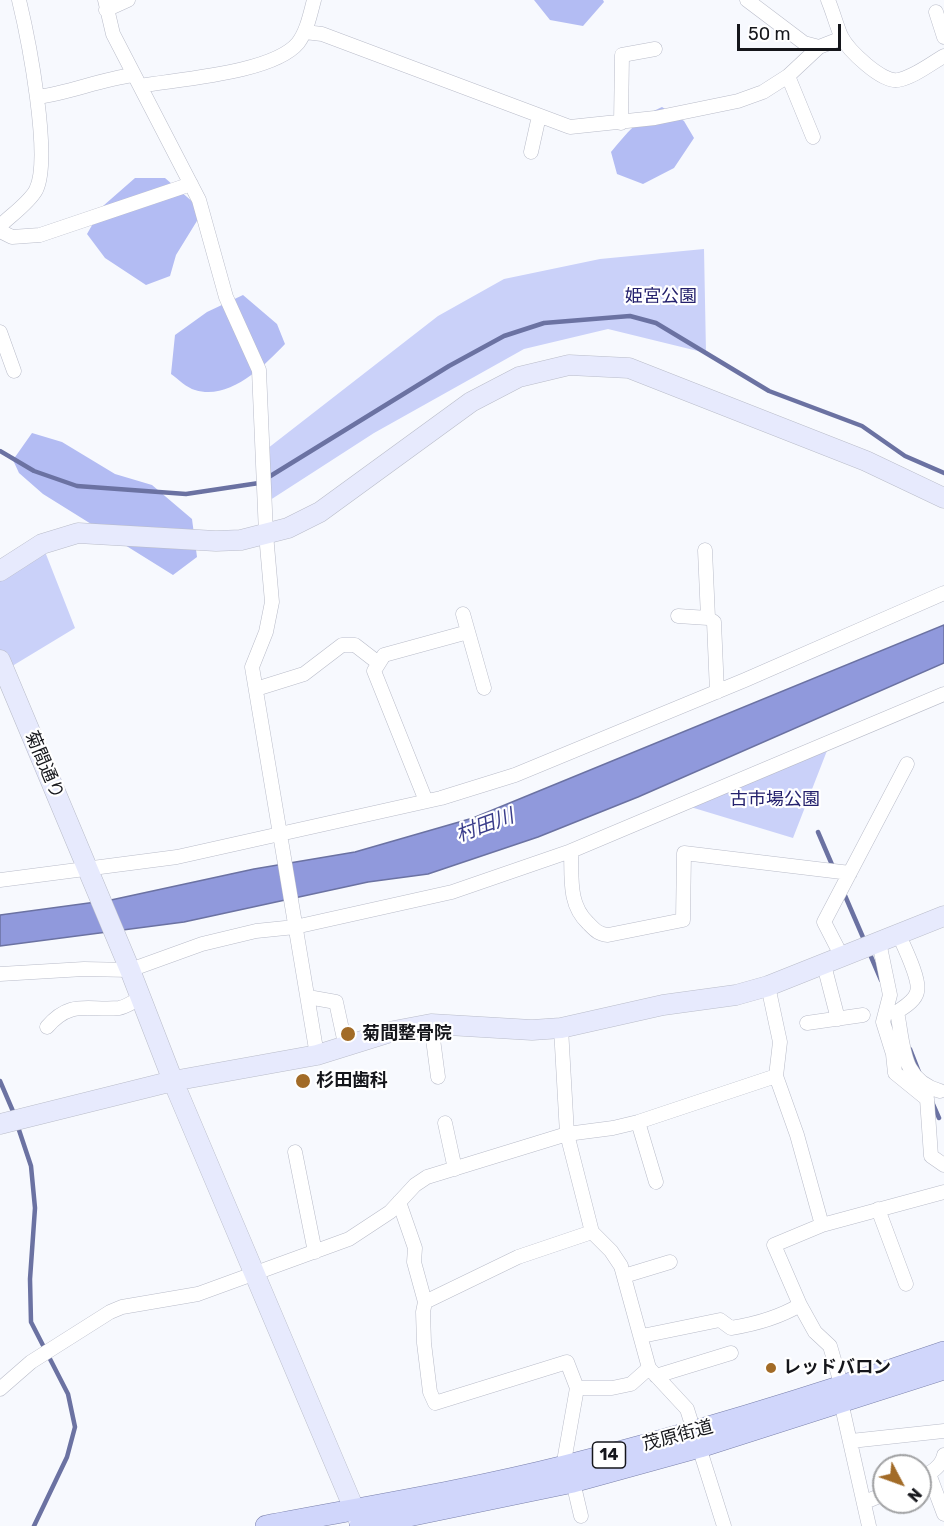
<!DOCTYPE html>
<meta charset="utf-8">
<style>
body{margin:0}
#map{position:relative;width:944px;height:1526px;overflow:hidden;background:#f7f9fe;font-family:Rubik,sans-serif}
canvas{display:block}
.north{position:absolute;left:872px;top:1454px;width:60px;height:60px;box-sizing:border-box;background:#fff;border:2px solid #a1a2a4;border-radius:50%;rotate:131deg;font-size:16px;font-weight:700;line-height:24px;text-align:center;color:#15161b}
.north::after{content:'';display:block;margin:auto;width:21px;height:27px;background:#a26b27;clip-path:polygon(50% 0,100% 100%,50% 72%,0 100%)}
.scale{position:absolute;left:737px;top:24px;width:104px;height:27px;box-sizing:border-box;border:3px solid #15161b;border-top:0;padding-left:8px;font-size:18px;line-height:21px;white-space:nowrap;color:#15161b;-webkit-text-stroke:4px #fff;paint-order:stroke}
</style>
<div id="map">
<canvas width="944" height="1526"></canvas>
<div class="north">N</div>
<div class="scale">50 m</div>
</div>
<script>
const context = document.querySelector('canvas').getContext('2d');
context.lineJoin = 'round';
function fillPath(path, color) { context.fillStyle = color; context.fill(path, 'evenodd'); }
function stroke(path, color, width, dash) { context.strokeStyle = color; context.lineWidth = width; context.lineCap = dash ? 'butt' : 'round'; context.setLineDash(dash || []); context.stroke(path); }
function write(font, color, halo, rows, align = 'center') {
  context.font = font + ' Rubik,"Noto Sans JP",sans-serif'; context.lineWidth = 4.5; context.setLineDash([]); context.textBaseline = 'middle'; context.strokeStyle = halo; context.fillStyle = color; for (const [text, x, y, turn = 0] of rows) {
    context.save(); context.translate(x, y); context.rotate((+turn || 0) * Math.PI / 180); context.textAlign = isNaN(turn) ? turn : align; if (halo) context.strokeText(text, 0, 0); context.fillText(text, 0, 0); context.restore();
  }
}
fillPath(new Path2D(`
 M704,249L706,353L608,329L524,349L374,433L264,504L263,452L438,316L504,279L600,259Z
 M42,544L75,628L4,671L0,660V571Z
 M830,743L793,838L684,805Z`), '#cad1f9');
fillPath(new Path2D(`
 M534,0H603L604,2L583,26L550,20Z
 M662,107L684,121L694,138L674,168L643,184L617,174L611,152C626,134 640,116 662,107Z
 M135,178H165L194,203L200,216L176,255L170,276L146,285L105,258L87,234L103,206Z
 M243,295L277,324L285,344C264,366 229,401 195,390C187,388 178,379 171,374L175,335L207,312Z
 M32,433L62,442L115,474L152,485L192,519L197,557L173,575L43,494L19,473L13,460Z`), '#b3bcf3');
const water = new Path2D(`
 M944,625V663L638,797L538,837L428,874L368,882L184,922L0,946V915L111,900L254,869L355,852L473,818Z`);
fillPath(water, '#9099dc');
stroke(water, '#6b72a2', 1.5);
stroke(new Path2D(`
 M0,451L34,471L77,486L186,494L259,483L449,366L504,336L544,323L630,316L656,323L769,391L862,426L905,456L944,473
 M818,832L833,867
 M843,891L865,942
 M869,952L881,980
 M910,1049L919,1072
 M0,1081L15,1116
 M932,1102L939,1118
 M17,1124L31,1166L35,1208L30,1279L31,1322L68,1394L75,1427L67,1457L34,1526`), '#6b72a2', 4.5);
const street = new Path2D(`
 M105,0L113,34L199,200L226,297L259,370L266,534L272,602L266,632L252,667L317,1055
 M747,0L804,43L819,47L842,38
 M828,0C833,12 836,24 841,36C848,50 882,83 898,80C914,77 930,64 944,56
 M106,10L128,0
 M936,12L944,37
 M305,32L322,34L570,127L655,118L738,101L763,92L788,76L819,47
 M788,76L813,137
 M140,86C179,79 273,73 298,43C307,31 310,15 314,0
 M37,97C70,93 100,79 134,75
 M621,123L622,55L655,49
 M531,152L539,116
 M0,226C10,216 29,203 36,190C52,158 28,37 19,0
 M0,231L12,237L40,235L191,184
 M0,332L14,371
 M705,550L708,618
 M463,614L484,688
 M678,616L708,618L714,622L717,692
 M256,689L304,674L342,645H355L377,662
 M426,801L374,671L384,655L468,632
 M571,851C572,878 568,904 588,923C595,930 598,934 608,935L683,920L684,853L850,873
 M0,880L177,857L441,798L515,775L745,680L944,593
 M898,933C903,945 921,980 917,992C915,1001 904,1007 897,1012C904,1046 901,1080 940,1091
 M879,942L890,995L883,1022L893,1054L895,1073L927,1099L931,1156L944,1165
 M842,957L824,922L907,764
 M824,965L838,1019
 M0,974L84,969L130,970L202,944L256,931L295,927L452,892L571,851L944,694
 M768,986L780,1042L776,1076L797,1135L822,1225
 M308,997L336,1002L346,1048
 M807,1023L863,1015
 M431,1024L438,1077
 M47,1027C71,999 88,1011 119,1008C126,1007 134,1001 141,998
 M561,1028L567,1134L592,1232L611,1251L621,1266L649,1368L687,1409L724,1526
 M638,1122L656,1182
 M445,1123L455,1169
 M295,1152L315,1252
 M399,1202L415,1248L414,1262L425,1302L423,1312L424,1343L430,1392L435,1403L567,1362L577,1388L563,1467
 M878,1209L906,1284
 M624,1276L670,1262
 M425,1302L518,1257L592,1232
 M800,1305L815,1332L830,1346L842,1387L841,1402L869,1526
 M642,1336L720,1320L731,1328C756,1324 778,1318 800,1305L774,1245L822,1225L944,1192
 M656,1376L731,1353
 M577,1388H612L631,1384L649,1368
 M0,1389L31,1362L110,1312L122,1307L198,1294L349,1239L390,1212L415,1185L427,1177L567,1134L613,1128L638,1122L776,1076
 M851,1441L944,1431
 M929,1474L944,1514
 M920,1478C930,1474 942,1466 944,1455
 M573,1482L581,1516
 M865,1502L884,1494`);
const secondary = new Path2D(`
 M0,571L42,544L78,533L216,541L241,540L288,528L320,512L471,402L519,377L569,365L629,368L866,461L944,498
 M0,660L130,970L173,1081L360,1523
 M0,1124L173,1081L317,1055L394,1031L431,1024L532,1030L561,1028L663,1005L736,995L768,986L944,916`);
const primary = new Path2D(`
 M266,1526C365,1507 466,1491 565,1466C693,1434 819,1395 944,1352
 M360,1526L573,1482L700,1447L944,1369`);
stroke(street, '#b9bcc9', 15);
stroke(secondary, '#b9bcc9', 21);
stroke(primary, '#7a81ab', 22);
stroke(street, '#fff', 14);
stroke(secondary, '#e7eafd', 20);
stroke(primary, '#d0d6fb', 21);
for (const [x, y, r, color] of [
 [348,1034,8,"#a26b27"],
 [303,1081,8,"#a26b27"],
 [771,1368,6,"#a26b27"]
]) { const dot = new Path2D(); dot.arc(x, y, r, 0, 2 * Math.PI); context.fillStyle = color; context.fill(dot); stroke(dot, '#fff', 2); }
for (const [x, y, w] of [
 [609,1455,33]
]) { const box = new Path2D(); box.roundRect(x - w / 2, y - 13, w, 26, 4.5); context.fillStyle = '#fff'; context.fill(box); stroke(box, '#15161b', 1.5); }
write('bold 16px', '#15161b', null, [
 ["14",609,1455]
]);
write('18px', '#24216d', '#fff', [
 ["姫宮公園",661,297],
 ["古市場公園",775,800]
]);
write('18px', '#15161b', '#fff', [
 ["菊間通り",44,765,67],
 ["茂原街道",678,1436,-15]
]);
write('bold 18px', '#15161b', '#fff', [
 ["菊間整骨院",362,1034],
 ["杉田歯科",316,1081],
 ["レッドバロン",783,1368]
], 'left');
write('italic 20px', '#3a3d8b', '#fff', [
 ["村田川",485,826,-20]
]);
</script>
